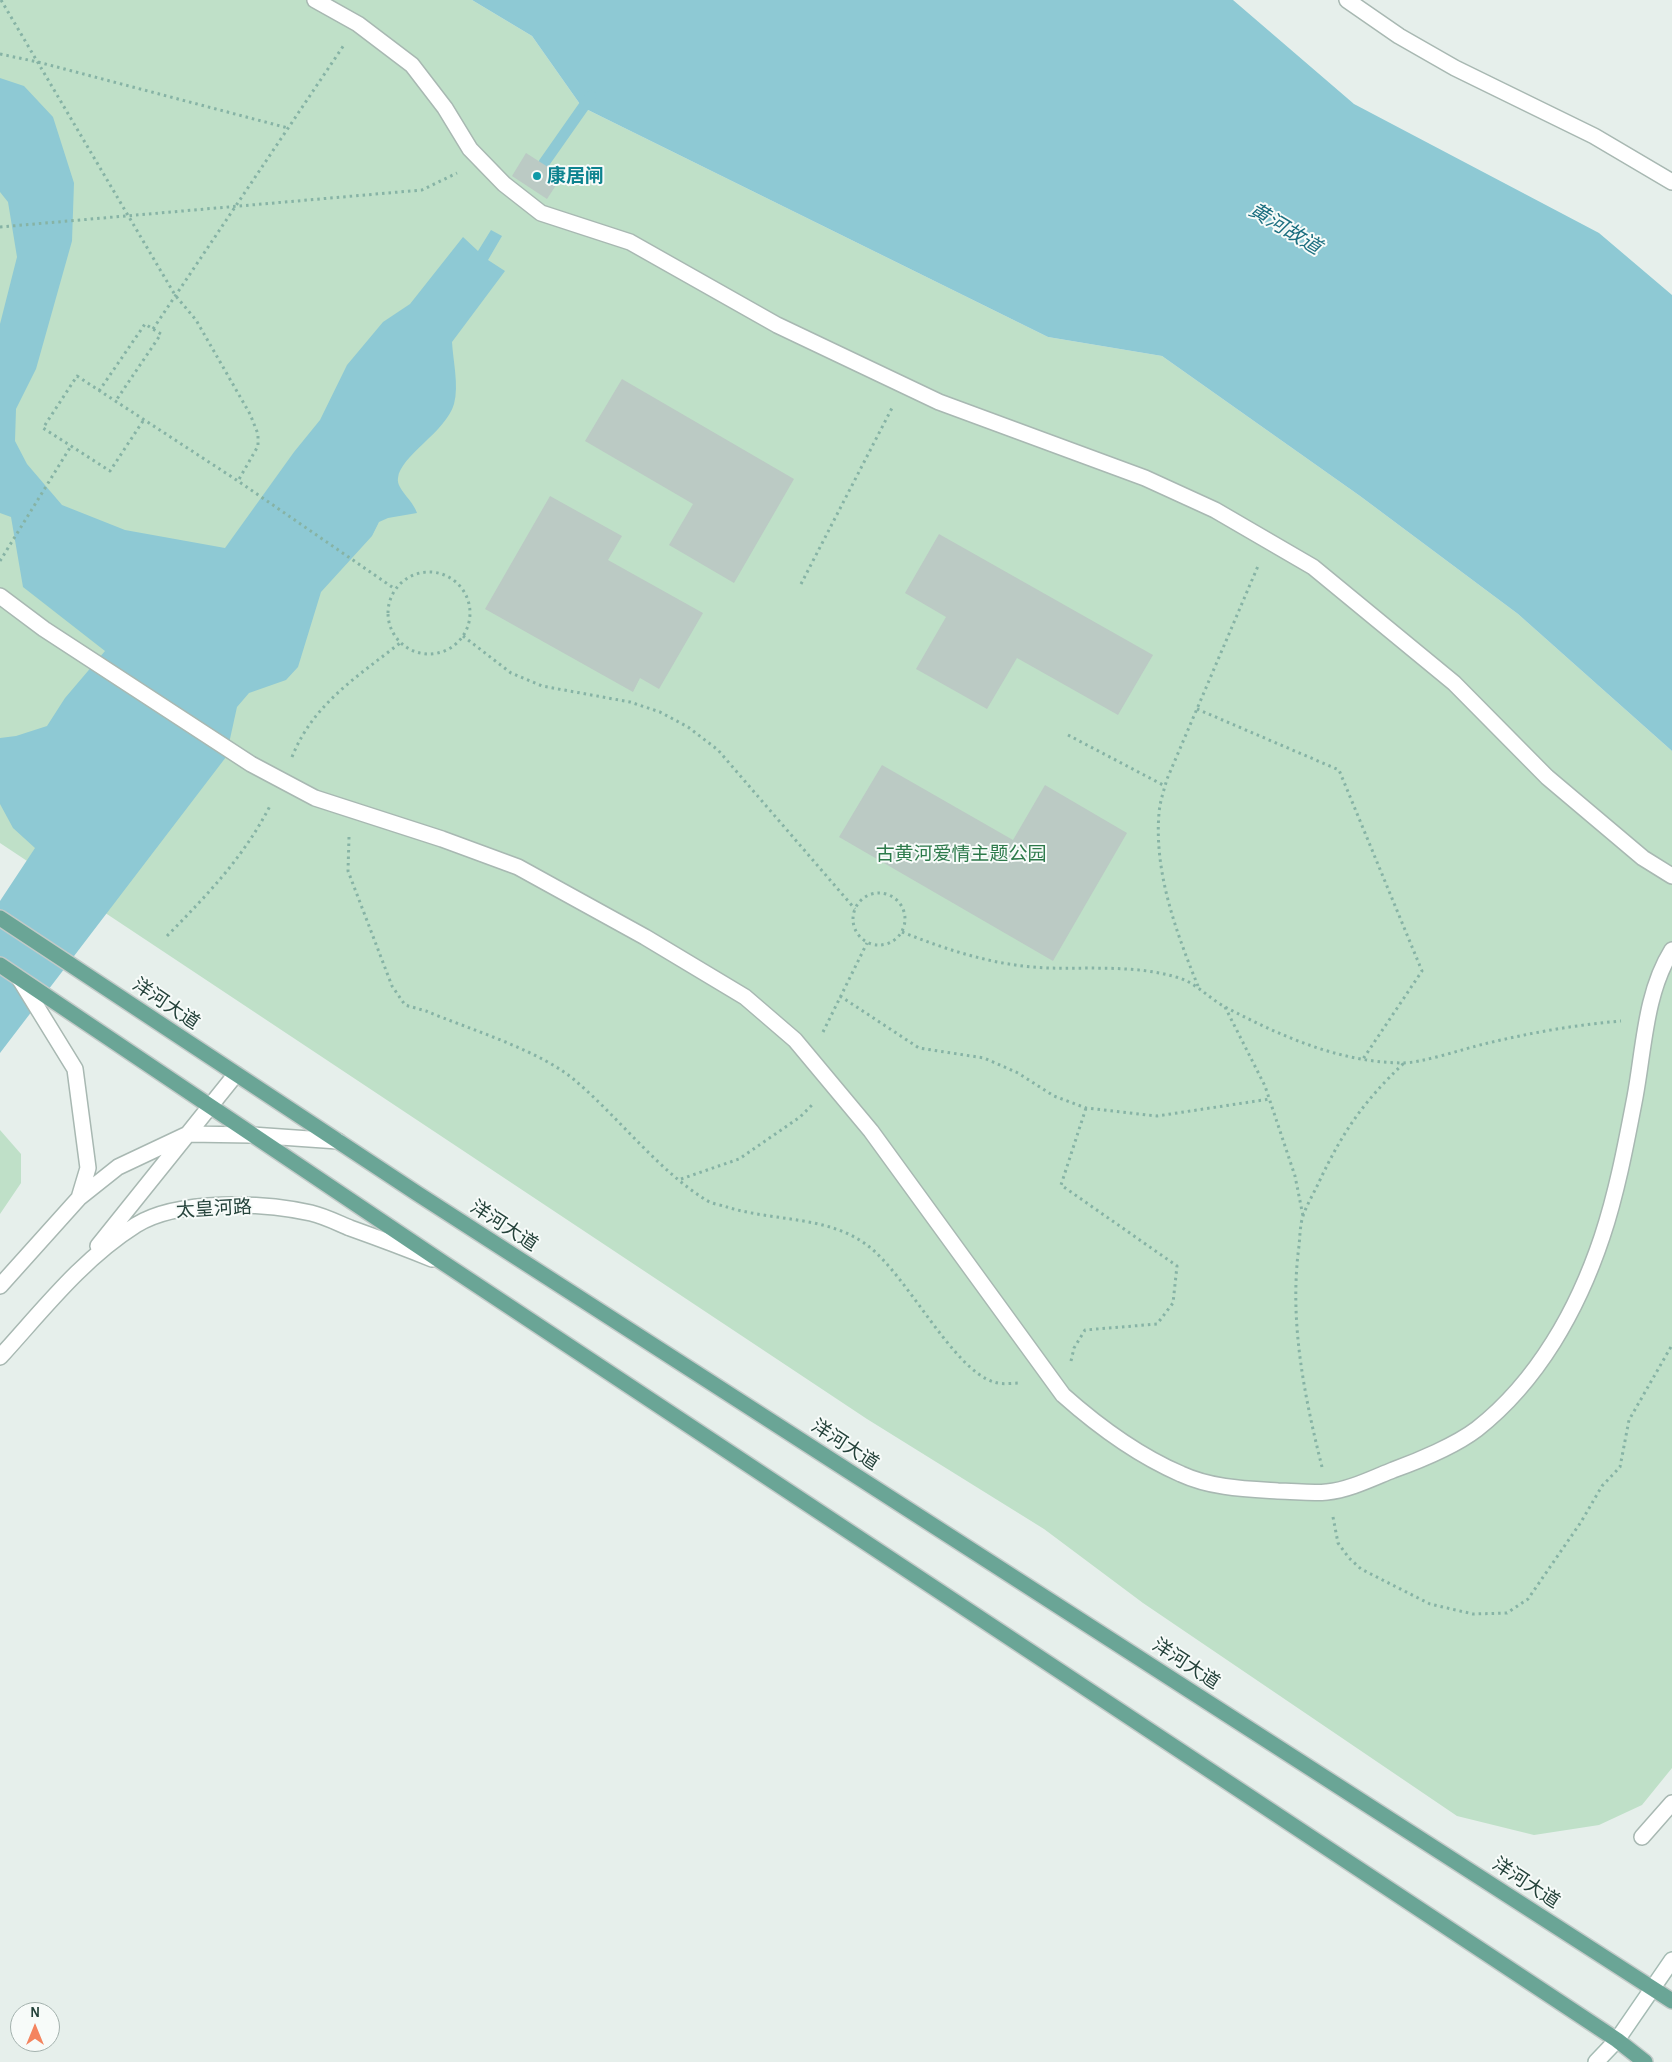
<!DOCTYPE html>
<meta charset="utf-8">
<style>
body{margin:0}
#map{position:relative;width:1672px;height:2062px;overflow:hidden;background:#e6efeb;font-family:"Alegreya Sans",sans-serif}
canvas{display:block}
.north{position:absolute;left:10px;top:2002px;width:50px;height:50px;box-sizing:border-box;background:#f7fbf9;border:1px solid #a3b1ad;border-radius:50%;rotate:0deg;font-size:14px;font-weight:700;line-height:20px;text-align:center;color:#24423a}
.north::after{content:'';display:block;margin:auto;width:18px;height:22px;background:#f4845f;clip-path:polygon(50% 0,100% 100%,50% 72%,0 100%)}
</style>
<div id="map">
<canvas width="1672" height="2062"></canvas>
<div class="north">N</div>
</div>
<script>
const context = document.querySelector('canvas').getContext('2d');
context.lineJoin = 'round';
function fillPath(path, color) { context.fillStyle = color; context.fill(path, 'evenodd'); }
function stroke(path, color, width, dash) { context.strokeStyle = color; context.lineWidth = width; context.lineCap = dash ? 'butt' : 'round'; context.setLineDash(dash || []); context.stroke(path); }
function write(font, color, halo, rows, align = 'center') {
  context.font = font + ' "Alegreya Sans","Noto Sans SC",sans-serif'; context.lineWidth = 4; context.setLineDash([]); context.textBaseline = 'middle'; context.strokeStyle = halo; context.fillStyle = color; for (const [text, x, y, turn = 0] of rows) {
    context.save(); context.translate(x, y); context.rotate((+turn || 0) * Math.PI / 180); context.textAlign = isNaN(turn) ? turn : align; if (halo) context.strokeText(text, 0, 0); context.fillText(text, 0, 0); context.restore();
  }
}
fillPath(new Path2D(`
 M0,0H472L532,36L582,107L1048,337L1162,356L1360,496L1518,614L1672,751V1768L1642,1805L1599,1825L1534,1835L1457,1816L1143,1603L1044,1529L867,1419L0,843Z
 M0,1130L21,1154V1183L0,1214Z`), '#bfe0c8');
fillPath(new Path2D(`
 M472,0H1233L1354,104L1599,233L1672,295V751L1518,614L1360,496L1162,356L1048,337L582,107L532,36Z
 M0,78L24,86L53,117L74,183L72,241L36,369L16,409L15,441L27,464L62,505L125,530L225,548L294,452L320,420L347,365L383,322L410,304L463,237L478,251L491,230L502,236L488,260L505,271L452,342C453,361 459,385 454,404C446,432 400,456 398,478C396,489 413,500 417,513L388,518L379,522L372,536L321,592L298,667L286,680L249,693L237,707L226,757L0,1053V901L35,848L13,828L0,804V738L16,736L47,726L65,698L105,651L23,587L11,517L0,513V324L17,257L8,202L0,192Z`), '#8ec9d4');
stroke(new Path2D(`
 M544,163L591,96`), '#8ec9d4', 11);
fillPath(new Path2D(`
 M526,153L562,176L547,199L512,176Z
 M622,379L794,479L734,583L669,545L693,504L585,441Z
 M550,496L622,536L608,560L703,613L659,689L640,678L633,692L485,609Z
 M939,534L1153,655L1118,715L1017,658L987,709L916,669L946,617L905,593Z
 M882,765L1013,840L1045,785L1127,833L1053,961L839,837Z`), '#bbcac4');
const service = new Path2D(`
 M315,0L358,24L412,65L445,108L470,149L504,184L541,213L630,242L777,325L939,402L1145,478L1215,510L1313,567L1454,683L1547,777L1643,858L1672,876
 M0,596L44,629L251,764L315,798L442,839L518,867L645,937L745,997L795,1040L871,1131L1063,1395C1099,1427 1137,1455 1181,1474C1211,1488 1246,1489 1278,1491C1294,1491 1311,1494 1327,1492C1349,1490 1373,1478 1393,1470C1418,1461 1456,1445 1477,1429C1538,1381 1578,1309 1602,1237C1617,1192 1626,1144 1635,1097C1644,1049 1645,993 1672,950
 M1642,1837L1672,1803`);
const minor = new Path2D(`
 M1347,0L1399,36L1455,68L1594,136L1672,182`);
const tertiary = new Path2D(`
 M79,1198L118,1167L188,1134L252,1135L338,1141
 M98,1246L236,1074
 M0,1286L79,1198L88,1168L75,1069L19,978
 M0,1357C42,1311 82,1259 136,1225C178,1199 264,1202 311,1213C324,1216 338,1223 350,1228C378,1238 405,1248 432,1259`);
const secondary = new Path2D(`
 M1596,2062L1617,2040L1672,1960`);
const primary = new Path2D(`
 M0,918L418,1194L1672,2001
 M0,965L445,1264L1617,2040L1645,2062`);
stroke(service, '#a8b8b2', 18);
stroke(minor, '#a8b8b2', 18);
stroke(tertiary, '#a8b8b2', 18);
stroke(secondary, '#a4bbb3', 18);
stroke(primary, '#c2cac8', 18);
stroke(new Path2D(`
 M1,0L175,295L196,320L250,414L258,434V446L238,481
 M0,54L38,62L288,128
 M0,227L422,190L457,173
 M153,329L344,45
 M99,391L145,324L161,334L115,402
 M143,421L110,471L43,428L77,376L238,481L395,589
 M0,561L71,446
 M388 613a41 41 0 1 1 82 0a41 41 0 1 1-82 0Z
 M801,584L892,408
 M463,636L511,673L542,686L630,702L660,712L688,727L718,750L855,909
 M1197,709L1339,770L1422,971L1363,1059
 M1068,735L1165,786
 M292,757C313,704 357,677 400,643
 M349,837L348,871L392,986L405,1005L426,1011C471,1030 543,1051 578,1083C621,1120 658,1170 706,1200C712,1204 721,1205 727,1207C775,1222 826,1215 867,1245C908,1276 953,1370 994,1382C1002,1385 1013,1383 1021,1383
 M853 919a26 26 0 1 1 52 0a26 26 0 1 1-52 0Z
 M902,932C950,951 996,966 1048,968C1090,969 1135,965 1176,977C1196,982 1209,999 1227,1008C1283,1037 1339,1062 1402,1063C1422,1063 1463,1049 1484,1044C1529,1033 1574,1025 1621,1021
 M167,936C208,894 244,857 271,804
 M1198,986C1176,932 1154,872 1159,813C1160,801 1164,790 1167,779L1258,566
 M840,996L919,1048L984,1058L1018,1073L1054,1096L1086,1108L1157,1116L1270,1099
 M1225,1007L1265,1086L1295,1176L1303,1216
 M823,1032L867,943
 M681,1179L739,1159L800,1117L813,1104
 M1071,1361L1074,1348L1085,1330L1157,1324L1173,1303L1177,1266L1061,1185L1086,1108
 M1322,1467C1304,1395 1289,1320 1299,1246C1300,1236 1300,1225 1303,1216C1307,1204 1314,1193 1319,1182C1343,1131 1364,1101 1404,1063
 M1333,1517L1338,1543L1349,1558L1361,1569L1430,1604L1473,1614L1507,1613L1528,1599L1581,1522L1602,1486L1620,1467L1629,1420L1672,1345`), '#86b3a5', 3, [2.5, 4]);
stroke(service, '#fff', 15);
stroke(minor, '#fff', 15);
stroke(tertiary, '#fff', 15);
stroke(secondary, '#fff', 15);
stroke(primary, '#6aa596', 15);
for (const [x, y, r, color] of [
 [537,176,5,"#0f9aa8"]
]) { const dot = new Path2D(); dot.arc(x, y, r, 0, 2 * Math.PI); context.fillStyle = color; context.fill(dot); stroke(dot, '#f7fbf9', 2); }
write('bold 19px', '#0d838f', '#f7fbf9', [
 ["康居闸",547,176]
], 'left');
write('19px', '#2d7a4b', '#f7fbf9', [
 ["古黄河爱情主题公园",961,854]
]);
write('19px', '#24423a', '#f7fbf9', [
 ["洋河大道",166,1004,34],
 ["太皇河路",214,1209,-3],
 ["洋河大道",504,1226,33],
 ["洋河大道",845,1445,33],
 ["洋河大道",1186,1664,33],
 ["洋河大道",1526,1883,33]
]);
write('italic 20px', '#1c6f80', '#f7fbf9', [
 ["黄河故道",1285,229,31]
]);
</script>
